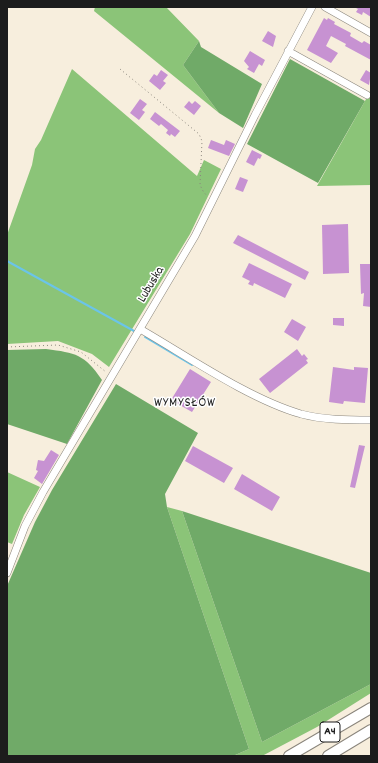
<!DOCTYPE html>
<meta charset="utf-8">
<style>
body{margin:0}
#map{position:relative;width:378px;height:763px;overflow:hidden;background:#f7eedd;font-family:Dekko,sans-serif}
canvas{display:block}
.frame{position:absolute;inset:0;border:8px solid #1c1c1c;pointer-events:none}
</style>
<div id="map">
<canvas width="378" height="763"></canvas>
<div class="frame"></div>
</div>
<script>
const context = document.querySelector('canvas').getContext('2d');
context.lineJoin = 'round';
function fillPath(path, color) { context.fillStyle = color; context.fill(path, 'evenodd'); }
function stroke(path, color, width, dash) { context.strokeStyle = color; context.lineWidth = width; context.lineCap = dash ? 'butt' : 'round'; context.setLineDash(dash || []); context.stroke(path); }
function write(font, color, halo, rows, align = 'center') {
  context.font = font + ' Dekko,sans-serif'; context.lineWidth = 3; context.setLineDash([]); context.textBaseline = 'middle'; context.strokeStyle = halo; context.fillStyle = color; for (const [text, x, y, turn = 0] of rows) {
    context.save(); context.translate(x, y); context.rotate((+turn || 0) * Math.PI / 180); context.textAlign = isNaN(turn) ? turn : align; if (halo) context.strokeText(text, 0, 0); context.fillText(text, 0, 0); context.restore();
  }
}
fillPath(new Path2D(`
 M95,7H166L199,41L183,65L219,113L94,11Z
 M72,69L197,176L204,160L221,169L190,234L109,367L92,354L58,341L7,344V235L32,165L35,149L41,140Z
 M371,89V185L317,186L365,101Z
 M7,472L40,487L24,515L12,544L7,542Z
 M167,507L182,511L262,742L371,684V693L317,727L262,756H233L249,749Z`), '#8bc478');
fillPath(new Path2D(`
 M199,41L201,47L262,84L243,128L219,113L183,65Z
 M290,59L365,101L318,183L247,144Z
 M46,349C76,353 84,354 102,380L67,444L7,424V350Z
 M116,384L198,433L165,494L167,507L249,749L233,756H7V586L35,522L52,490Z
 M182,511L371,573V684L262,742Z`), '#70aa68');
stroke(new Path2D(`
 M7,261L134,331
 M145,337L192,365`), '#6bc4e9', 2);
fillPath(new Path2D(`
 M354,7H371V17L363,12L362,15L356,12L358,9Z
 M324,18L327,20L328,18L335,22L334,24L351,33L350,36L362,43L364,41L371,45V60L345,46L346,44L331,36L326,46L338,53L331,63L307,50Z
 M268,31L276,36L273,47L262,41Z
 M250,51L265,60L262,66L259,64L254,73L247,69L249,67L244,61Z
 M161,70L168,75L163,81L166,83L160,90L149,81L154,74L157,76Z
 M366,70L371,73L369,85L360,80Z
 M140,99L147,104L142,110L145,112L139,120L130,113Z
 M189,101L192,104L195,101L201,106L194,115L184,107Z
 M155,112L180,131L175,137L171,134L170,136L166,133L168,130L161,124L159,126L150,119Z
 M211,140L224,145L226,140L235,144L229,156L208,148Z
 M252,150L262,155L260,159L258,158L254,166L246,162Z
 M240,177L248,180L243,192L235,189Z
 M348,224L349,273L323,274L322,225Z
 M238,235L309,272L305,280L233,243Z
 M249,263L292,284L285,298L254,283L253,286L248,284L250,281L242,277Z
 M360,264H371V307L363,306L364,293L361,294Z
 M333,318H344V326L333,325Z
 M292,319L306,327L298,341L284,332Z
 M297,349L302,356L304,354L308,359L306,360L308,363L270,393L259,379Z
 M333,367L354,370V367L368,368L365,403L344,401L343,404L329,402Z
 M190,369L211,382L192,412L171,400Z
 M359,445L365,446L355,488L350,487Z
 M193,446L233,468L224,483L185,461Z
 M51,450L59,455L42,484L34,478L38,471L36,470L38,460L44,461Z
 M242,474L280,497L272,511L234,489Z`), '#c792d2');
const minor = new Path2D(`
 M325,7L371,33
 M288,51L367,95
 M140,329C187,356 249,399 301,414C324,420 347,420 371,420
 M7,573L25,526L43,492L195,236L255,115L312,7`);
const highway = new Path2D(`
 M289,756L371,708
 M328,756L371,730`);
stroke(minor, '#8a857c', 8);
stroke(highway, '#8a857c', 12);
stroke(new Path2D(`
 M120,69L199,134L202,141L200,185L203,191L207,196
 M7,347L58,345L81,352L106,372`), '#8a857c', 1, [1, 3]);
stroke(minor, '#fff', 7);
stroke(highway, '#fff', 10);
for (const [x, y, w] of [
 [330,732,20]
]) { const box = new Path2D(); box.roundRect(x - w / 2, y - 10, w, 20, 3); context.fillStyle = '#fff'; context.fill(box); stroke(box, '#1c1c1c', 1); }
write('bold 12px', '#1c1c1c', null, [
 ["A4",330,732]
]);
write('13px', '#1c1c1c', '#fff', [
 ["Lubuska",152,285,-59]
]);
context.letterSpacing = '1px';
write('14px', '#1c1c1c', '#fff', [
 ["WYMYSŁÓW",185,404]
]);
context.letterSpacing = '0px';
</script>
